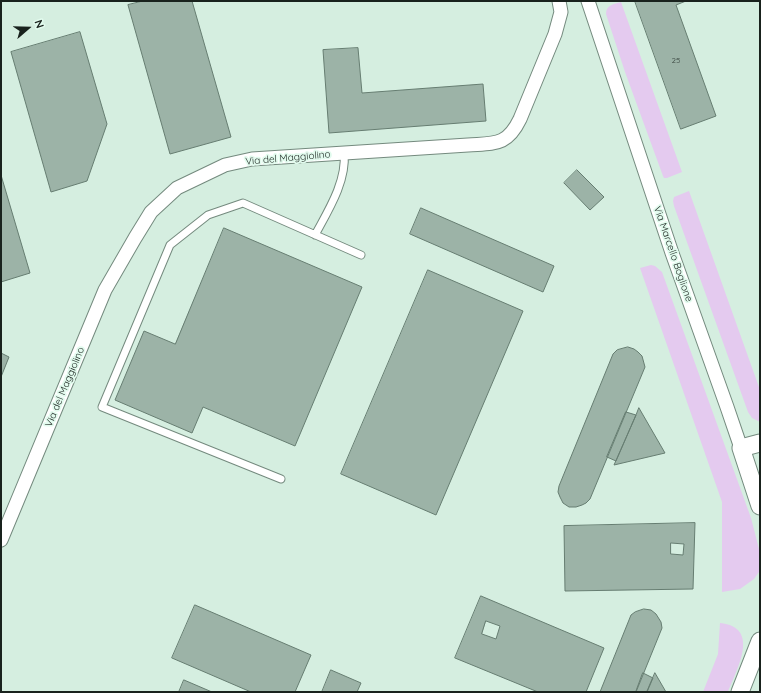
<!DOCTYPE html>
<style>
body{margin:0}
#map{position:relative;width:761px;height:693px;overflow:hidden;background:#d5eee0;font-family:Quicksand,sans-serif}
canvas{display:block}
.frame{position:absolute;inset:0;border:2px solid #19221d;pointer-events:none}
.north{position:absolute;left:8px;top:8px;width:40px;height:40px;-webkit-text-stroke:3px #e2fbee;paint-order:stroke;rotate:70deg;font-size:11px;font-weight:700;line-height:16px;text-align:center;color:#19221d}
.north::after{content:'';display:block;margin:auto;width:14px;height:18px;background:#19221d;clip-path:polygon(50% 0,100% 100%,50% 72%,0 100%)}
</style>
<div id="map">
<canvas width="761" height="693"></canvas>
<div class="frame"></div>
<div class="north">N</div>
</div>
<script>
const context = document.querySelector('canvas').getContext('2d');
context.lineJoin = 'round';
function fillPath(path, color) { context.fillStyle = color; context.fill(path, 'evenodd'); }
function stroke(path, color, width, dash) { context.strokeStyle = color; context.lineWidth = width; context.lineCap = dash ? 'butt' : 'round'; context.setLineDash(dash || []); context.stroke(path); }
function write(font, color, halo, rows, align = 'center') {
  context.font = font + ' Quicksand,sans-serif'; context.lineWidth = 3.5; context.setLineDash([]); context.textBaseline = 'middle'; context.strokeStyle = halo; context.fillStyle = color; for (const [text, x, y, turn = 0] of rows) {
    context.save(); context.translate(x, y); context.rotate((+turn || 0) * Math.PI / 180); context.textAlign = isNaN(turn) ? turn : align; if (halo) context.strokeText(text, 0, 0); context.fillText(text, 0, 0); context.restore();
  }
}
fillPath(new Path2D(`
 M621,2L682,172L667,178H664L663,176L625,72L606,14C606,5 614,4 621,2Z
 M689,191L760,390V422L752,418L748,412L674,206L673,201L674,197Z
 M651,265L655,266L662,272L751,518L759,549V572L754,579L740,589L722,592V502L640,268Z
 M720,623C761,627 737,669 728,692H703L718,654Z`), '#e4caef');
const building = new Path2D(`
 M143,1H192L231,137L170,154L128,5Z
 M635,1H686L676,5L716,116L681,129Z
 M80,32L107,124L87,181L51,192L11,52Z
 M358,48L362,93L483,84L486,121L329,133L323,50Z
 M577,170L604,197L590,210L564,183Z
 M1,175L30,273L1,282Z
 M421,208L554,266L543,292L410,234Z
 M224,228L362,287L295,446L203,407L192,433L115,400L144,331L175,344Z
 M428,270L523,311L436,515L341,474Z
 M628,347L634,349L638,352L642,356L645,367L590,499L586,503L582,505L576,507H569L563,503L560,497L558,492L559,486L613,354L617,350Z
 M1,353L9,357L1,377Z
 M639,408L665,453L614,465L636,415Z
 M626,412L636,415L616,461L607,457Z
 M695,523L693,589L565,591L564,526Z
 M671,543L684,544L683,555L671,554Z
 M481,596L604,648L586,692H538L455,658Z
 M195,605L311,655L295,692H251L172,658Z
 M644,609L651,610L656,614L661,622L662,628L636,692H600L631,615L635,612Z
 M486,621L500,626L496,639L482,634Z
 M331,670L361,683L357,692H322Z
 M643,673L653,678L647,692H636Z
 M655,673L666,692H647Z
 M184,680L212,692H179Z`);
fillPath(building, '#9cb3a7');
stroke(building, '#667d71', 1);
const service = new Path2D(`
 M315,235C328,211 347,181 344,153
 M281,479L102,407L170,245L208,215L243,203L361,255`);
const minor = new Path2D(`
 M588,1L672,253L727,407L741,448
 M1,540L105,290L135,238L151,212L177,188L225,165L252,159L468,145C495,143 507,146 520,119L555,34L561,12L559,1`);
const tertiary = new Path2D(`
 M760,443L741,448L760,506
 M740,692L760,641`);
stroke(service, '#748a7e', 9);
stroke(minor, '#748a7e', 15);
stroke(tertiary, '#748a7e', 19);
stroke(service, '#fff', 7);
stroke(minor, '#fff', 13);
stroke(tertiary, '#fff', 17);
write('8px', '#3a4640', null, [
 ["25",676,61]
]);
write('10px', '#19221d', '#e2fbee', [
 ["Via del Maggiolino",288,158,-5],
 ["Via Marcello Boglione",673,254,71],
 ["Via del Maggiolino",65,387,-67]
]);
</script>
